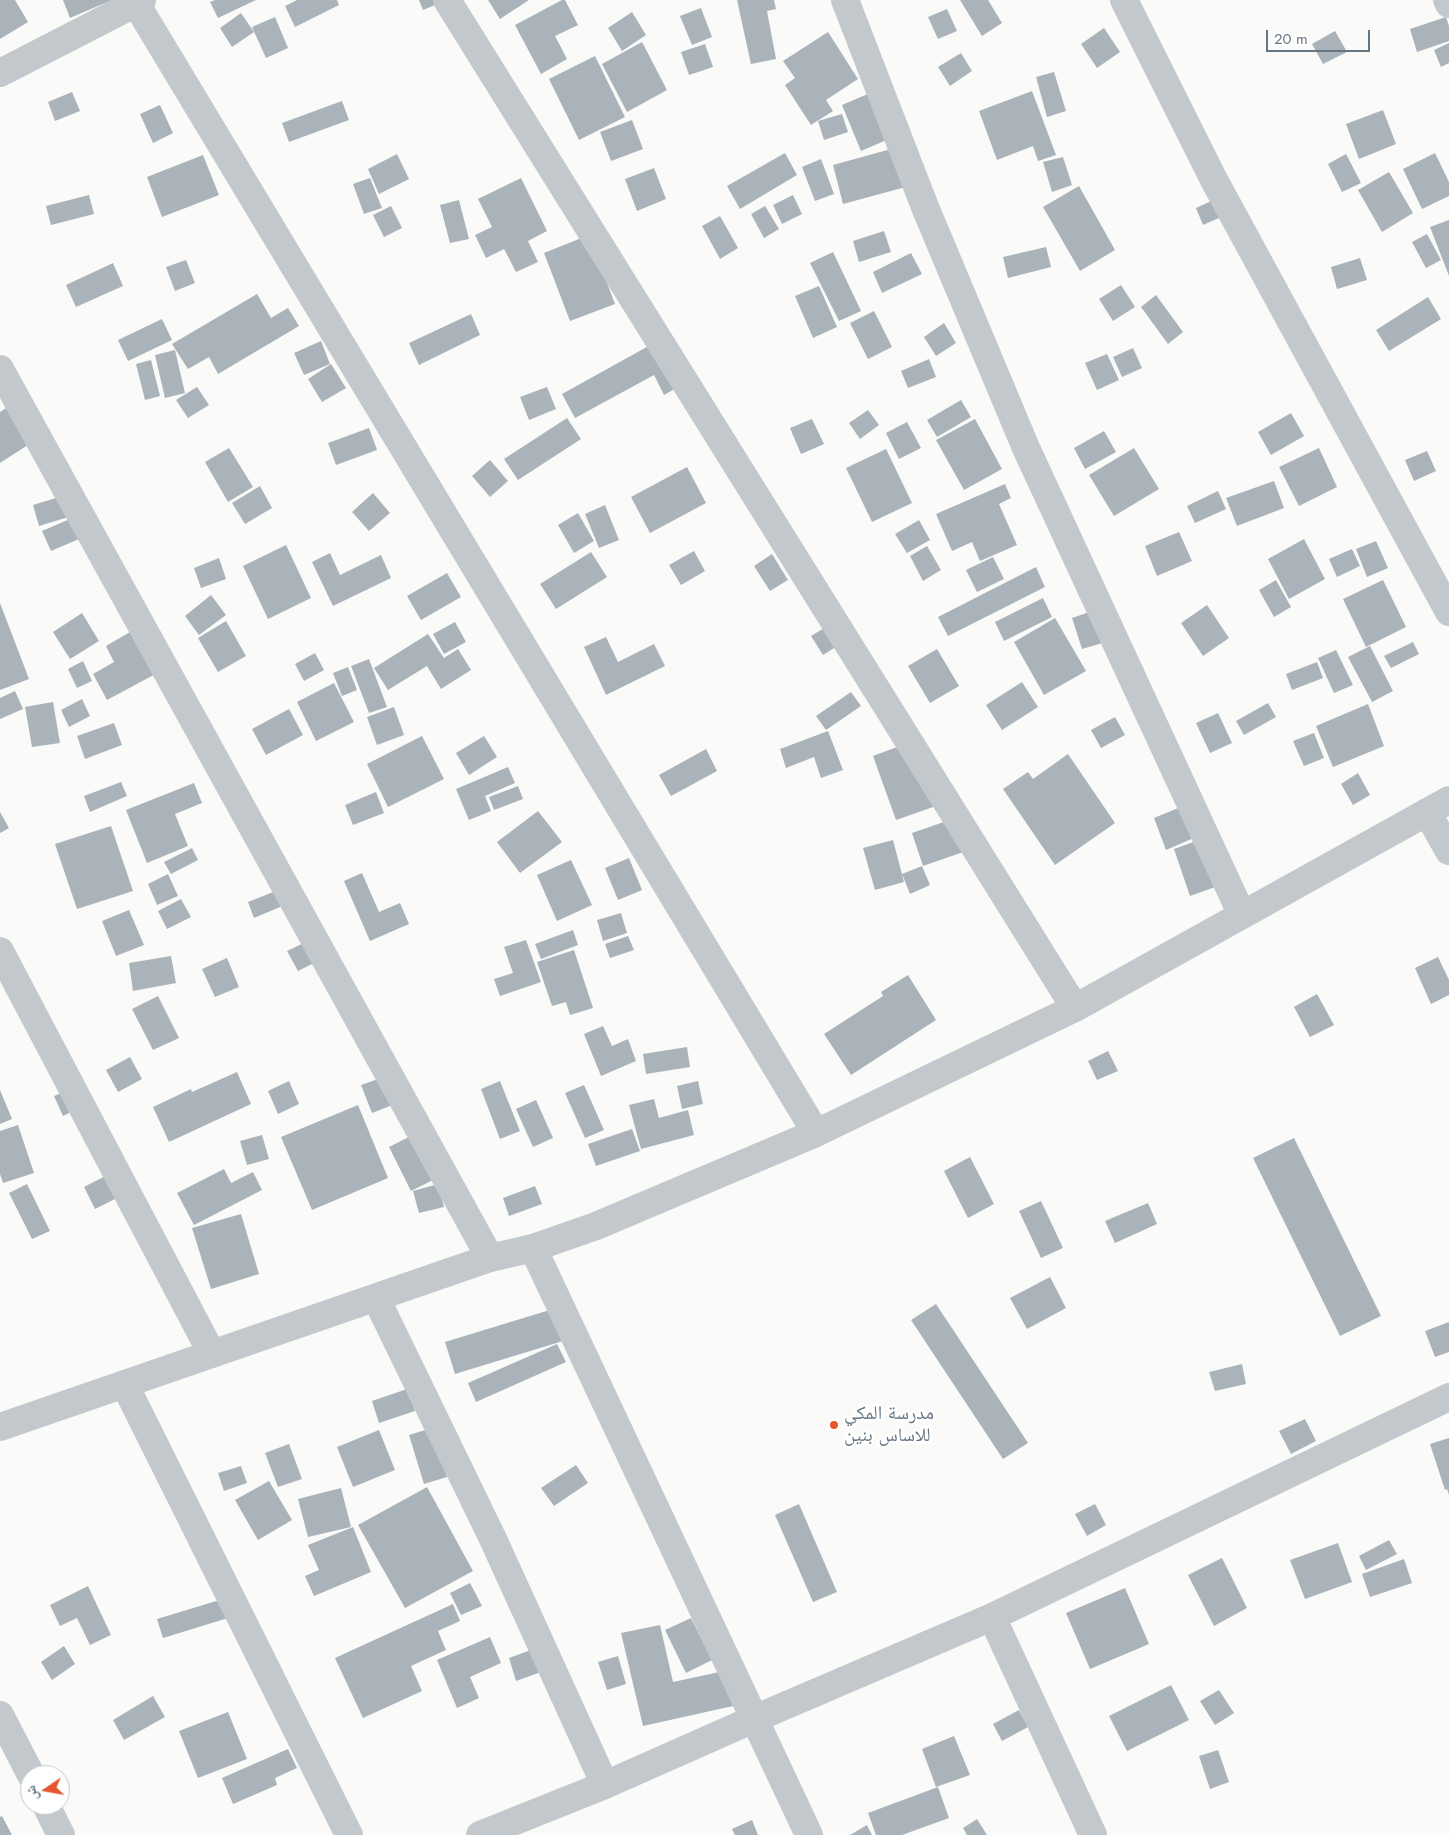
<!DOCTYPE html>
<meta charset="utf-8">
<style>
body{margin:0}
#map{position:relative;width:1449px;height:1835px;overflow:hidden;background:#fafaf8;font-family:Jost,"Noto Naskh Arabic",sans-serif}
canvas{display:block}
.north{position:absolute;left:20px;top:1765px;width:50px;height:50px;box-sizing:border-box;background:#fff;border:1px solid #c1c8cd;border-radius:50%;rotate:258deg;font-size:14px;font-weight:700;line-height:20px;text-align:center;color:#657683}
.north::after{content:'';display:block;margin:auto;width:18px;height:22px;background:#e4572e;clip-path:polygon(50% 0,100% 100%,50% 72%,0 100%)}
.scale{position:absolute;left:1266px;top:30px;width:104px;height:22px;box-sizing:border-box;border:2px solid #657683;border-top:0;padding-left:6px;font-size:15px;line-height:18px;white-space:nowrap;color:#657683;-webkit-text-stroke:4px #fff;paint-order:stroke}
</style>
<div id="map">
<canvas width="1449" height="1835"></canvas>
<div class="north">ش</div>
<div class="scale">20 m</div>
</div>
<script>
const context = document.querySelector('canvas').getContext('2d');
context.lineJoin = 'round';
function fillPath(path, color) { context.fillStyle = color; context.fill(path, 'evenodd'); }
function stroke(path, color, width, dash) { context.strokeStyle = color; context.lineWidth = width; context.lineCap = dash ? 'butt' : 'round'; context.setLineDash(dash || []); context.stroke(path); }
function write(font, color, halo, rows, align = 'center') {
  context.font = font + ' Jost,"Noto Naskh Arabic",sans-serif'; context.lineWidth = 5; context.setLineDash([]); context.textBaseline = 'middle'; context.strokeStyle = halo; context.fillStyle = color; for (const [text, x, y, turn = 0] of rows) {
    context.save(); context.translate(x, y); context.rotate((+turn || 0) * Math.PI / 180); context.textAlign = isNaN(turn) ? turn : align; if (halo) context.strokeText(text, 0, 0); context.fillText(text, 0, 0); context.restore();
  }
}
fillPath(new Path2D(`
 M0,0H15L28,22L0,39Z
 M63,0H112L70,18Z
 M215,0H256L218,18L210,2Z
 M297,0H337L339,5L295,27L285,6Z
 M419,0H445V1L423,10Z
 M488,0H529L500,19Z
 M562,0H565L578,25L555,36L567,59L541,74L515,25Z
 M737,0H774L776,9L767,11L776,59L751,64Z
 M960,0H988L1002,23L982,36Z
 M701,8L712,37L692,45L680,16Z
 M947,9L957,31L938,39L928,17Z
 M632,12L646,35L622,51L608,28Z
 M241,13L254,32L232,47L220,28Z
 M275,17L288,48L266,58L252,27Z
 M1446,17L1449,26V41L1417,52L1410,29Z
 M1104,28L1120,52L1097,68L1081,44Z
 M1335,31L1347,52L1323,64L1312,44Z
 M828,32L858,79L826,100L833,111L811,125L785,85L795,78L783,61Z
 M642,42L667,90L627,112L602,64Z
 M1449,43V63L1441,67L1434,50Z
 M705,44L713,67L689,75L681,52Z
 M961,53L972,71L950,86L938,67Z
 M595,56L625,117L579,140L549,79Z
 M1054,72L1066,111L1047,117L1036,77Z
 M877,90L896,136L861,151L842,105Z
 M1032,91L1056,155L1038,161L1033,146L997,160L979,111Z
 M72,92L80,111L55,121L48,102Z
 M342,101L349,120L289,142L282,123Z
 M160,105L173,133L153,143L140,114Z
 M1383,110L1396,144L1359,159L1346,124Z
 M842,114L848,132L824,140L818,121Z
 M632,120L643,149L611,161L600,132Z
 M902,146L913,185L843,204L833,165Z
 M785,153L797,175L740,209L727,186Z
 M1435,153L1449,182V196L1422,209L1403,169Z
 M397,154L409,179L379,194L368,169Z
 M1346,154L1361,183L1342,192L1328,164Z
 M203,155L219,195L162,217L147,177Z
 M1063,157L1072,185L1052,192L1043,162Z
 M821,159L834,194L815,201L802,167Z
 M654,168L666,199L637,211L625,179Z
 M1389,172L1413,213L1382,232L1358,190Z
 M370,178L382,208L364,214L353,184Z
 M521,178L547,231L528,241L538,262L516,272L504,249L486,258L475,235L492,227L478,199Z
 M1079,186L1115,250L1080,271L1043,207Z
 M89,195L94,214L51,225L46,206Z
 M793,195L802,214L782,224L773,205Z
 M1220,197L1228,214L1203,225L1196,208Z
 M459,200L469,239L450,243L440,205Z
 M391,206L402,228L384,237L373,215Z
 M765,206L779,229L764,238L751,214Z
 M720,216L738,248L720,259L702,226Z
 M1449,220V276L1430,227Z
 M884,231L891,252L859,262L853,241Z
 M1427,234L1441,260L1426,268L1412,242Z
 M589,235L615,304L570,321L544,253Z
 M1046,247L1051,267L1008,278L1003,257Z
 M833,252L861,311L839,321L810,263Z
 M911,253L922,274L882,293L873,272Z
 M1360,258L1367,280L1337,289L1331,267Z
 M186,260L195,283L175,291L166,267Z
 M113,263L123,286L76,307L66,285Z
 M1121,285L1135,307L1113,321L1099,299Z
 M819,286L837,327L813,338L795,296Z
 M257,294L271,318L288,308L299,326L218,374L209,357L188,369L172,344Z
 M1156,295L1183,332L1168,344L1141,307Z
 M1428,297L1441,319L1389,351L1376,330Z
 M874,311L892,347L868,359L850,323Z
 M471,314L480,335L419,365L409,343Z
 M162,319L172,340L128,361L118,340Z
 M944,323L956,343L936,356L924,337Z
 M663,338L687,382L664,395L654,375L575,418L562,394Z
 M321,341L330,364L304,375L294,353Z
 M1133,348L1142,368L1122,377L1113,357Z
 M175,350L185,393L165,398L155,355Z
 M1107,354L1119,380L1097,390L1085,363Z
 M929,359L936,377L908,388L901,371Z
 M151,360L160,396L145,400L136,364Z
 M331,364L346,388L322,402L308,379Z
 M197,387L209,405L188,418L176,400Z
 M547,387L556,409L529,420L520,397Z
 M961,400L971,417L937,437L927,420Z
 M11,405L34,441L0,463V412Z
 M868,410L879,425L860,439L849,423Z
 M1291,413L1304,436L1271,455L1258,432Z
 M567,418L581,439L518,480L504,459Z
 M812,419L824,444L801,454L790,428Z
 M975,419L1002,469L964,490L936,440Z
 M907,422L921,448L899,459L886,433Z
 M369,428L377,450L336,465L328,443Z
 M1104,431L1116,452L1085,469L1074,448Z
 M229,448L253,487L228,502L205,462Z
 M1134,448L1159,489L1114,516L1089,475Z
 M1319,448L1337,487L1299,506L1279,467Z
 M886,449L912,503L872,522L846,468Z
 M1427,451L1436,471L1414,481L1405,460Z
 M490,460L508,481L490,497L472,476Z
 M687,467L706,503L650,533L631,497Z
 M1274,481L1284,508L1237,526L1226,498Z
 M1005,484L1011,498L999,504L1017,545L980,561L972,542L952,551L936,514Z
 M260,486L272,508L245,524L232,503Z
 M1218,491L1226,509L1195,523L1187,506Z
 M373,493L390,513L369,531L352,512Z
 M69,494L75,515L39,526L33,505Z
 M605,505L619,540L599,548L585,514Z
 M578,513L594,541L574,553L558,525Z
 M77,516L86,536L51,551L42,531Z
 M919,520L930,540L907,553L895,534Z
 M1179,532L1192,561L1157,576L1145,546Z
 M1304,539L1325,579L1289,599L1268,559Z
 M1376,541L1388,568L1367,577L1356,549Z
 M286,545L311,598L268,619L243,566Z
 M927,546L941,570L923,581L910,556Z
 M1352,549L1360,566L1337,577L1329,559Z
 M694,551L705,571L681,585L669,565Z
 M591,552L607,577L556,609L540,584Z
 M330,553L340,575L381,555L391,578L333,606L312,562Z
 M772,554L788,580L770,591L754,566Z
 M993,557L1004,579L977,592L966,570Z
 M219,558L226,579L201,588L194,568Z
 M1036,567L1045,587L948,636L938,617Z
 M447,573L461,597L421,620L407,596Z
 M1276,580L1291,607L1274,617L1259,590Z
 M1383,580L1406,627L1366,647L1343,599Z
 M211,595L226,615L199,635L185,616Z
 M1043,598L1052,617L1004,641L995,622Z
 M0,603L29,679L0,690Z
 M1207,605L1229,638L1203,656L1181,623Z
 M1095,610L1106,642L1082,649L1072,618Z
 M82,613L99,641L70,659L53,632Z
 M1055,618L1086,671L1044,695L1014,642Z
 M839,619L850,638L823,655L811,636Z
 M226,621L246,656L218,672L198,638Z
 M455,622L466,642L444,654L433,634Z
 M137,628L161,671L107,700L93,674L114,662L106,646Z
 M428,634L444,658L458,649L471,670L441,689L427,666L388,690L374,668Z
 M606,637L618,662L654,644L665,666L606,695L584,647Z
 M1413,642L1419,654L1391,668L1384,656Z
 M1370,646L1393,691L1372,702L1348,657Z
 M937,649L959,686L930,703L908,666Z
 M1336,650L1353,685L1334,693L1318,658Z
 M315,653L324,670L304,681L295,664Z
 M369,659L387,707L369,713L351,666Z
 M83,661L92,681L77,688L68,669Z
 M1317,662L1323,678L1292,690L1286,674Z
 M348,667L357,690L342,696L333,673Z
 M1022,682L1038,707L1002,730L986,705Z
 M334,683L354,722L316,741L297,702Z
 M15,691L23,709L0,719V698Z
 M851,692L861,706L826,730L816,716Z
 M82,699L90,716L69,727L61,710Z
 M53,702L60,743L32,747L25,707Z
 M1268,703L1276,717L1244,735L1236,721Z
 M1368,704L1384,746L1333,767L1316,726Z
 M394,707L404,735L377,745L367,717Z
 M289,709L303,735L266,755L252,729Z
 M1218,713L1232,743L1210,753L1196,723Z
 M1115,717L1125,735L1101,748L1091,730Z
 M114,723L122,745L85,759L77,736Z
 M828,731L843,770L821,778L814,757L786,768L780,749Z
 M1314,733L1324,758L1304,766L1293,741Z
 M422,736L444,779L388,807L367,764Z
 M484,736L497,757L469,775L456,753Z
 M913,741L936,806L896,820L873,756Z
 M706,749L717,771L671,796L659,775Z
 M1068,754L1115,823L1055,865L1003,789L1028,772L1033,779Z
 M508,767L515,783L485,796L491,811L469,820L456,789Z
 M1358,773L1370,795L1353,805L1341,784Z
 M121,782L127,796L90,812L84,796Z
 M194,783L202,803L175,814L188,846L147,863L126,810Z
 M518,786L523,799L494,810L489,797Z
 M376,792L384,813L353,825L345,805Z
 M1183,806L1196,837L1166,850L1154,818Z
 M538,811L562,842L520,873L497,842Z
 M0,812L9,828L0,833Z
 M961,816L972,849L923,866L912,833Z
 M111,826L133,891L77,909L55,844Z
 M893,840L904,882L875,890L863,848Z
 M1199,840L1215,887L1190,896L1174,849Z
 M192,848L198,860L171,874L164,862Z
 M629,858L642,890L618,900L605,868Z
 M571,860L592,905L557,921L537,875Z
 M922,866L930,885L910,894L902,874Z
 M362,873L379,912L400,903L409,924L370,941L344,881Z
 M168,874L178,896L157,905L148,884Z
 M281,889L287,904L254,918L248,902Z
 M181,899L191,917L167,929L158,911Z
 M129,910L144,945L116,956L102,921Z
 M621,913L627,933L603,941L597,920Z
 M573,930L578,945L541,959L535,944Z
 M628,936L634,950L610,958L605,944Z
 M526,940L541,982L500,996L494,979L513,973L504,947Z
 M308,941L318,961L298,971L287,951Z
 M574,950L593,1008L570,1015L566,1002L552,1006L537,962Z
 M171,956L176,983L133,991L129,963Z
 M1438,957L1449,980V995L1431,1004L1415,968Z
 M227,958L239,987L215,997L202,969Z
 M908,975L936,1020L851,1075L824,1034L883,996L881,992Z
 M1317,994L1334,1025L1310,1037L1294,1007Z
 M158,996L179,1038L153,1050L132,1009Z
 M603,1026L612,1046L628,1039L636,1061L601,1076L584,1034Z
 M687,1047L690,1067L646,1074L643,1054Z
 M1108,1051L1118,1071L1097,1080L1088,1061Z
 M130,1057L142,1079L118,1092L106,1070Z
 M237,1072L251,1104L169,1142L153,1107L191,1089L192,1092Z
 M384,1077L395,1104L372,1113L361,1085Z
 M289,1081L299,1104L278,1114L268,1091Z
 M500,1081L520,1131L500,1139L481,1089Z
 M698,1081L703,1104L682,1109L677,1086Z
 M584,1085L604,1130L585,1138L565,1093Z
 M75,1087L84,1106L63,1116L54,1096Z
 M0,1090L12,1119L0,1124Z
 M654,1099L659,1118L688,1110L694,1135L641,1149L629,1105Z
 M536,1100L553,1138L533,1147L516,1109Z
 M358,1105L388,1178L312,1210L281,1137Z
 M18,1125L34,1173L3,1183L0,1174V1131Z
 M632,1129L640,1151L596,1166L588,1144Z
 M262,1135L269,1159L247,1165L240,1141Z
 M411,1136L433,1180L411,1191L389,1147Z
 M1294,1138L1381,1316L1340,1336L1253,1158Z
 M970,1157L994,1204L968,1218L944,1171Z
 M224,1169L231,1183L253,1172L262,1190L194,1225L177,1193Z
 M117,1170L129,1192L95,1209L84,1187Z
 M27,1184L50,1231L32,1239L9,1193Z
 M438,1184L444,1207L419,1213L413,1191Z
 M535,1186L542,1204L509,1216L503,1198Z
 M1041,1201L1063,1248L1041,1258L1019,1211Z
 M1148,1203L1157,1224L1115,1243L1105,1221Z
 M241,1214L259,1274L211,1289L192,1228Z
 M1050,1277L1066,1308L1027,1329L1010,1298Z
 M936,1304L1028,1443L1003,1459L911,1320Z
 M553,1309L563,1341L455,1374L445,1342Z
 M1449,1322V1352L1435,1357L1425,1331Z
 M557,1344L566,1362L476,1402L468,1383Z
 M1242,1364L1246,1384L1215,1391L1209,1372Z
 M407,1389L415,1411L379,1423L372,1401Z
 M1305,1419L1316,1441L1291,1454L1279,1431Z
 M432,1428L447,1477L424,1484L409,1435Z
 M379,1430L395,1470L353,1487L337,1447Z
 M1449,1438V1495L1447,1489L1445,1490L1430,1444Z
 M289,1444L302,1479L278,1487L265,1453Z
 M576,1465L588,1483L554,1506L541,1488Z
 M241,1466L247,1483L224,1491L218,1473Z
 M269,1481L292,1520L258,1540L235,1500Z
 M427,1487L473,1571L405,1608L358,1525Z
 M341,1488L351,1527L308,1537L298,1499Z
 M799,1504L837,1592L813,1602L775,1515Z
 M1095,1504L1106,1525L1087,1536L1075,1514Z
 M353,1527L371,1572L314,1596L305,1576L319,1570L308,1545Z
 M1389,1540L1397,1554L1366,1570L1359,1556Z
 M1338,1543L1352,1582L1305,1599L1290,1560Z
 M1222,1558L1247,1608L1214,1626L1188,1575Z
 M1404,1559L1412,1583L1370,1597L1362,1574Z
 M470,1583L482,1606L461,1615L450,1593Z
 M88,1586L111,1635L90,1645L77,1618L60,1626L50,1605Z
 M1125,1588L1149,1644L1090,1669L1066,1613Z
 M223,1599L228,1618L163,1638L157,1619Z
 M453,1604L460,1621L438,1631L446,1650L411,1666L422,1691L363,1718L335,1658Z
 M691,1618L712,1660L686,1673L665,1630Z
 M660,1625L673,1682L724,1671L733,1706L643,1726L621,1633Z
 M490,1637L501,1663L470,1677L479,1698L457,1708L437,1660Z
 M64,1646L75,1664L52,1680L41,1662Z
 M539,1647L547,1670L516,1681L509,1658Z
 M618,1656L626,1684L607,1690L598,1662Z
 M1171,1685L1189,1720L1127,1751L1109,1716Z
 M1219,1690L1234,1713L1215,1725L1200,1701Z
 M153,1696L165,1717L124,1740L113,1720Z
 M1019,1710L1028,1727L1002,1741L993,1724Z
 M228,1712L247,1759L198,1778L179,1731Z
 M954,1736L970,1775L936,1787L922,1749Z
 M288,1749L297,1768L275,1778L277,1785L233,1804L222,1778Z
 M1218,1750L1229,1782L1210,1789L1199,1756Z
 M938,1787L949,1818L902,1835H876L868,1813Z
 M2,1816L12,1835H0V1817Z
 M977,1819L987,1835H967L963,1828Z
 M752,1820L758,1835H735L732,1829Z
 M867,1825L872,1835H850Z`), '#aab3b9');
stroke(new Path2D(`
 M134,0L816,1133
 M447,0L1075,1008
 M845,0L925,207L1026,448L1242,915
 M1124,0L1214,180L1449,612
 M1447,0L1449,4
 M0,73L142,0
 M0,369L490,1258
 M1427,812L1449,851
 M0,951L212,1354
 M533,1248L809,1835
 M376,1298L493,1539L605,1785
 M125,1385L349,1835
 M0,1427L490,1258L533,1248L596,1226L816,1133L1075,1008L1449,800
 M992,1617L1093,1835
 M0,1715L31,1775
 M46,1805L61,1835
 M480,1835L605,1785L754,1719L992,1617L1449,1397`), '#c3c8cc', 28);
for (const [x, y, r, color] of [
 [834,1425,5,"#e4572e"]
]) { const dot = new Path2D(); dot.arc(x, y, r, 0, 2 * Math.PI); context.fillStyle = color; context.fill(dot); stroke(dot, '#fff', 2); }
write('19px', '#657683', '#fff', [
 ["مدرسة المكي",844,1414],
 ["للاساس بنين",844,1436]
], 'left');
</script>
